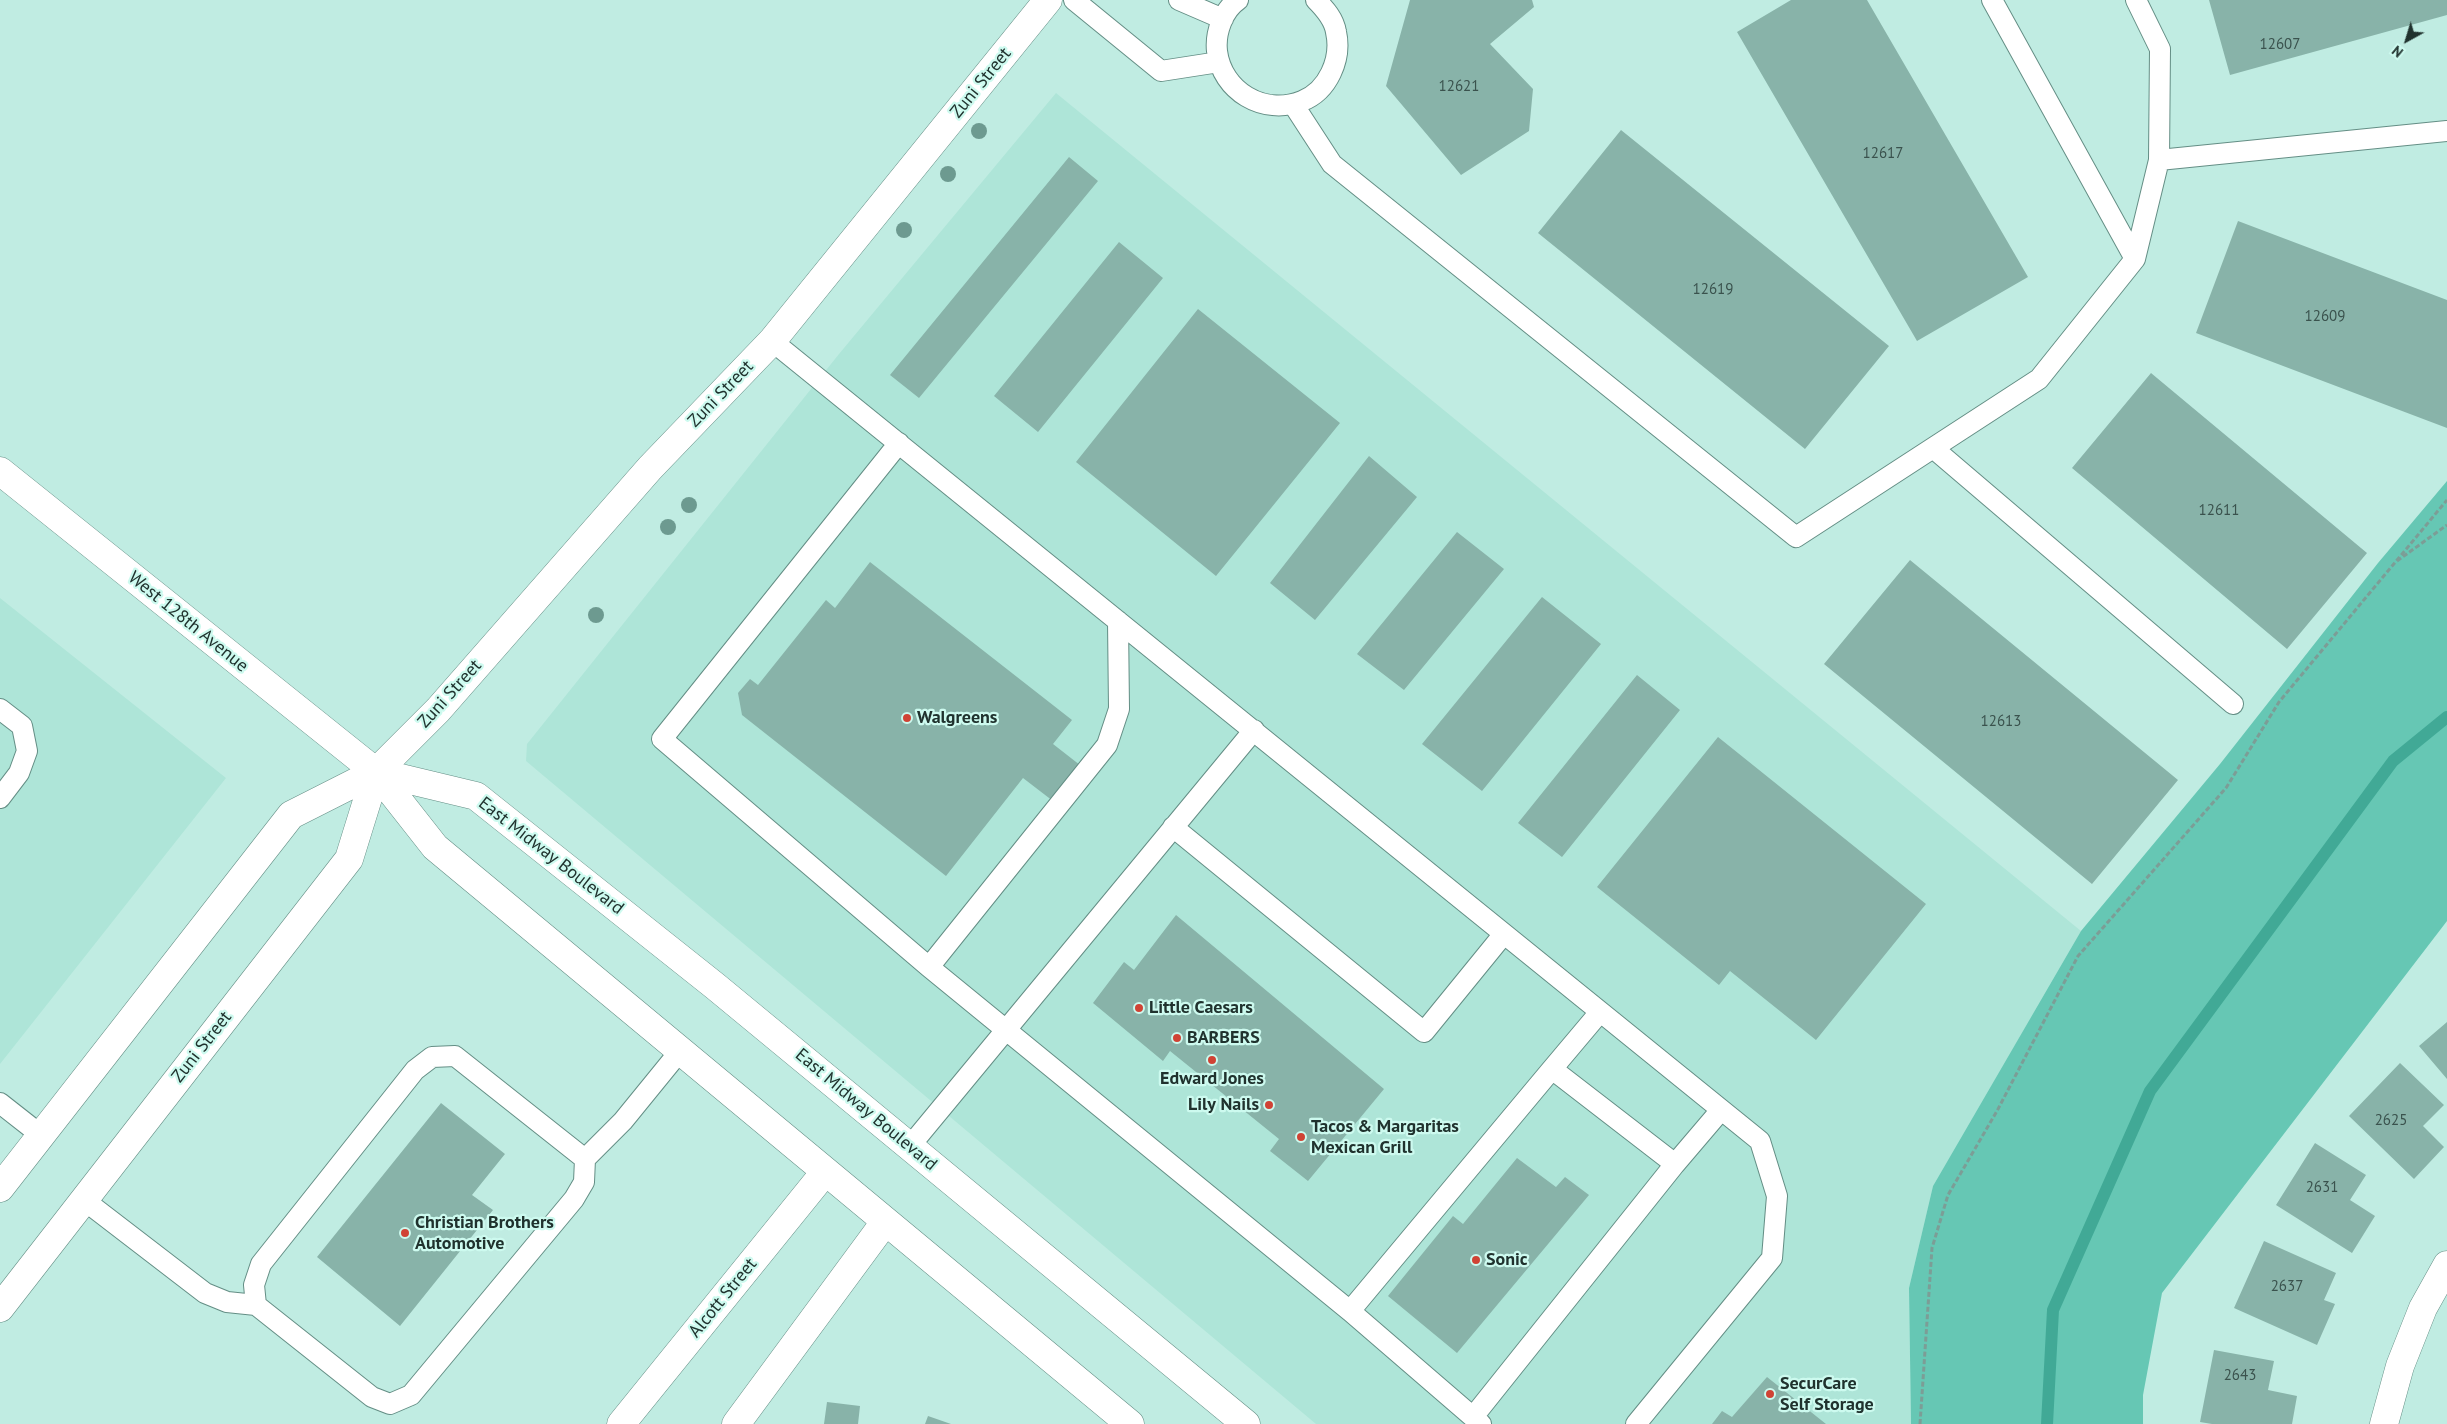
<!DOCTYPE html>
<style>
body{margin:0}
#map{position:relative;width:2447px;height:1424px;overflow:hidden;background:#c0ece2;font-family:"PT Sans",sans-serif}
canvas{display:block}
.north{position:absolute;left:2382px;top:15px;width:50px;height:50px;-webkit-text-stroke:4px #cdfaef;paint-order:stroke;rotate:219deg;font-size:14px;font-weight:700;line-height:20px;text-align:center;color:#20322e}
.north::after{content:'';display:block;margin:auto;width:18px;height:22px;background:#20322e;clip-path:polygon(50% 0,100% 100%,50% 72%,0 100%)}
</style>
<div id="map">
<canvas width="2447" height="1424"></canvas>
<div class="north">N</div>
</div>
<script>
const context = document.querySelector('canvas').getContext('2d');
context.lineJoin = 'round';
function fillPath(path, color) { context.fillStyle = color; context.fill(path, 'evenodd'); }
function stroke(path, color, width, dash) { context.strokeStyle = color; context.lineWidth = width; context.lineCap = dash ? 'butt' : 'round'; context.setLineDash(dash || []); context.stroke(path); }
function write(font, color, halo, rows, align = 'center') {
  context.font = font + ' "PT Sans",sans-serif'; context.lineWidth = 4.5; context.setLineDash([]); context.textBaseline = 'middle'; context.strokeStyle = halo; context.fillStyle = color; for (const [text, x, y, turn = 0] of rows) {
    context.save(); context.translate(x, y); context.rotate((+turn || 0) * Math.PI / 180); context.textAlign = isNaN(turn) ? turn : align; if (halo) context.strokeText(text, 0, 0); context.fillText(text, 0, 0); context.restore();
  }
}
fillPath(new Path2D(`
 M1056,93L2081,931L1933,1186L1909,1288L1911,1424H1316L526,761L527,744L839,354Z
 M0,598L226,778L0,1064Z`), '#aee5d8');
fillPath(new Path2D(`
 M2447,481V921L2162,1293L2143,1395V1424H1911L1909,1288L1933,1186L2081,931L2220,764L2378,563Z`), '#66c7b4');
stroke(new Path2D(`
 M2047,1424L2053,1310L2150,1091L2393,761L2447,717`), '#41a996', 12);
fillPath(new Path2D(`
 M1410,0H1532L1534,7L1490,44L1533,89L1529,131L1461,175L1386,86Z
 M1791,0H1867L2028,277L1917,341L1737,32Z
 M2209,0H2447V15L2230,75Z
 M1621,130L1889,346L1805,449L1538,233Z
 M1069,157L1098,181L919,398L890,375Z
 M2238,221L2447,300V428L2196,333Z
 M1119,242L1163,278L1038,432L994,396Z
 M1198,309L1340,423L1216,576L1076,462Z
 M2151,373L2367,553L2287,649L2072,468Z
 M1369,456L1417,497L1315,620L1270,583Z
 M1457,532L1504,569L1404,690L1357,654Z
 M1910,560L2178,780L2092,884L1824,664Z
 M870,562L1072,720L1053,744L1094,776L1066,811L1023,778L946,876L742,715L738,693L750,679L758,685L826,600L835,608Z
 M1542,597L1601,644L1482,791L1422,744Z
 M1637,675L1680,710L1562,857L1518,823Z
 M1718,737L1926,904L1816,1040L1730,971L1719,985L1597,887Z
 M1176,915L1384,1089L1308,1181L1270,1151L1279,1139L1170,1051L1163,1061L1093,1003L1124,962L1134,970Z
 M2447,1022V1079L2419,1046Z
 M2400,1063L2444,1105L2423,1126L2444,1147L2414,1179L2349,1116Z
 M441,1103L505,1154L472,1195L493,1210L400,1326L317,1257Z
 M2315,1143L2366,1175L2350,1200L2375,1216L2352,1253L2276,1205Z
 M1517,1158L1556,1187L1565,1177L1589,1195L1457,1353L1388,1296L1453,1216L1463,1224Z
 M2264,1241L2336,1273L2324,1300L2335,1304L2317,1345L2234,1308Z
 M2214,1350L2274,1361L2268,1390L2297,1396L2292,1424H2212L2200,1422Z
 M1767,1377L1826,1424H1712L1722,1411L1732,1417Z
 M827,1402L860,1406L858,1424H824Z
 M928,1416L951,1424H925Z`), '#88b3a9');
const service = new Path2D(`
 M1074,0L1161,71L1219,62
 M1179,0L1223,19
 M1238,0C1223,10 1215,33 1217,51C1222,91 1263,116 1302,101C1328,91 1342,59 1336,32C1334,19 1325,9 1316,0
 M1992,0L2135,259
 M1293,104L1332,164L1796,537L2039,379L2135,259L2159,160L2160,49L2136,0
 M2159,160L2447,131
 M772,341L1760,1141L1777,1196L1772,1258L1636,1424
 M899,443L662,739L929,967L1350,1311L1481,1424
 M1933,448L2233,704
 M0,709L22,726L27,751L19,773L0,798
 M1173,827L1424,1032L1503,935
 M929,967L1107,745L1119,709L1118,621
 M1552,1069L1600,1012
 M0,1103L42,1136
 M910,1146L1254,730
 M1675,1164L1721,1110
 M84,1200L205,1293L227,1302L256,1305L372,1397L390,1404L411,1395L574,1199L584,1182L585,1159L623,1121L680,1051
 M256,1305L254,1285L261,1264L415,1070L432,1057L455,1056L585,1159
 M1350,1311L1552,1069L1675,1164L1473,1417`);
const minor = new Path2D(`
 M621,1424L825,1172
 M736,1424L885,1222
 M2384,1424L2400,1366L2423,1308L2447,1265`);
const secondary = new Path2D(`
 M0,471L376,772L435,847L1130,1424
 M376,772L476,796L715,986L1246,1424
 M0,1188L291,815L376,772L438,710L650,468L772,341L1048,0
 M0,1308L349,859L376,772`);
stroke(service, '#648e85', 22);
stroke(minor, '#648e85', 29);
stroke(secondary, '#648e85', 29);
stroke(new Path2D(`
 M2397,561L2447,525
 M1920,1424L1932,1248L1948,1195L1997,1111L2078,956L2226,788L2279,702L2447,500`), '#7c9d96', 3, [5, 2.5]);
stroke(service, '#fff', 20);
stroke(minor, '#fff', 28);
stroke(secondary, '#fff', 28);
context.fillStyle = '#6d9a90';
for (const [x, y] of [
 [979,131],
 [948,174],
 [904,230],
 [689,505],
 [668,527],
 [596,615]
]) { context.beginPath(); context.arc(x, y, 8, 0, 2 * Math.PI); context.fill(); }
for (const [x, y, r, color] of [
 [907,718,5,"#d04335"],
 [1139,1008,5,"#d04335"],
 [1177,1038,5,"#d04335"],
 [1212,1060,5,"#d04335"],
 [1269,1105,5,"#d04335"],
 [1301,1137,5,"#d04335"],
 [405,1233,5,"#d04335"],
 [1476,1260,5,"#d04335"],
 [1770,1394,5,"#d04335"]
]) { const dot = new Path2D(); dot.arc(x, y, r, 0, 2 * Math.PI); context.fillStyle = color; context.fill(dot); stroke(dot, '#cdfaef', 2); }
write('15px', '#3a524d', null, [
 ["12607",2280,45],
 ["12621",1459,87],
 ["12617",1883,154],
 ["12619",1713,290],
 ["12609",2325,317],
 ["12611",2219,511],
 ["12613",2001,722],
 ["2625",2391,1121],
 ["2631",2322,1188],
 ["2637",2287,1287],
 ["2643",2240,1376]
]);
write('18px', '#20322e', '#cdfaef', [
 ["Zuni Street",981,83,-51],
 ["Zuni Street",721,394,-46],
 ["West 128th Avenue",188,622,39],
 ["Zuni Street",450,694,-48],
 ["East Midway Boulevard",551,856,38],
 ["Zuni Street",202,1047,-52],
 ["East Midway Boulevard",866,1110,40],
 ["Alcott Street",723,1298,-51]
]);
write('bold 18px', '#20322e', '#cdfaef', [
 ["Walgreens",917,718],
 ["Little Caesars",1149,1008],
 ["BARBERS",1187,1038],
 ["Edward Jones",1212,1079,"center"],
 ["Lily Nails",1259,1105,"right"],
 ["Tacos & Margaritas",1311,1127],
 ["Mexican Grill",1311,1148],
 ["Christian Brothers",415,1223],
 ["Automotive",415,1244],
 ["Sonic",1486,1260],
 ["SecurCare",1780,1384],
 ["Self Storage",1780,1405]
], 'left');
</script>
